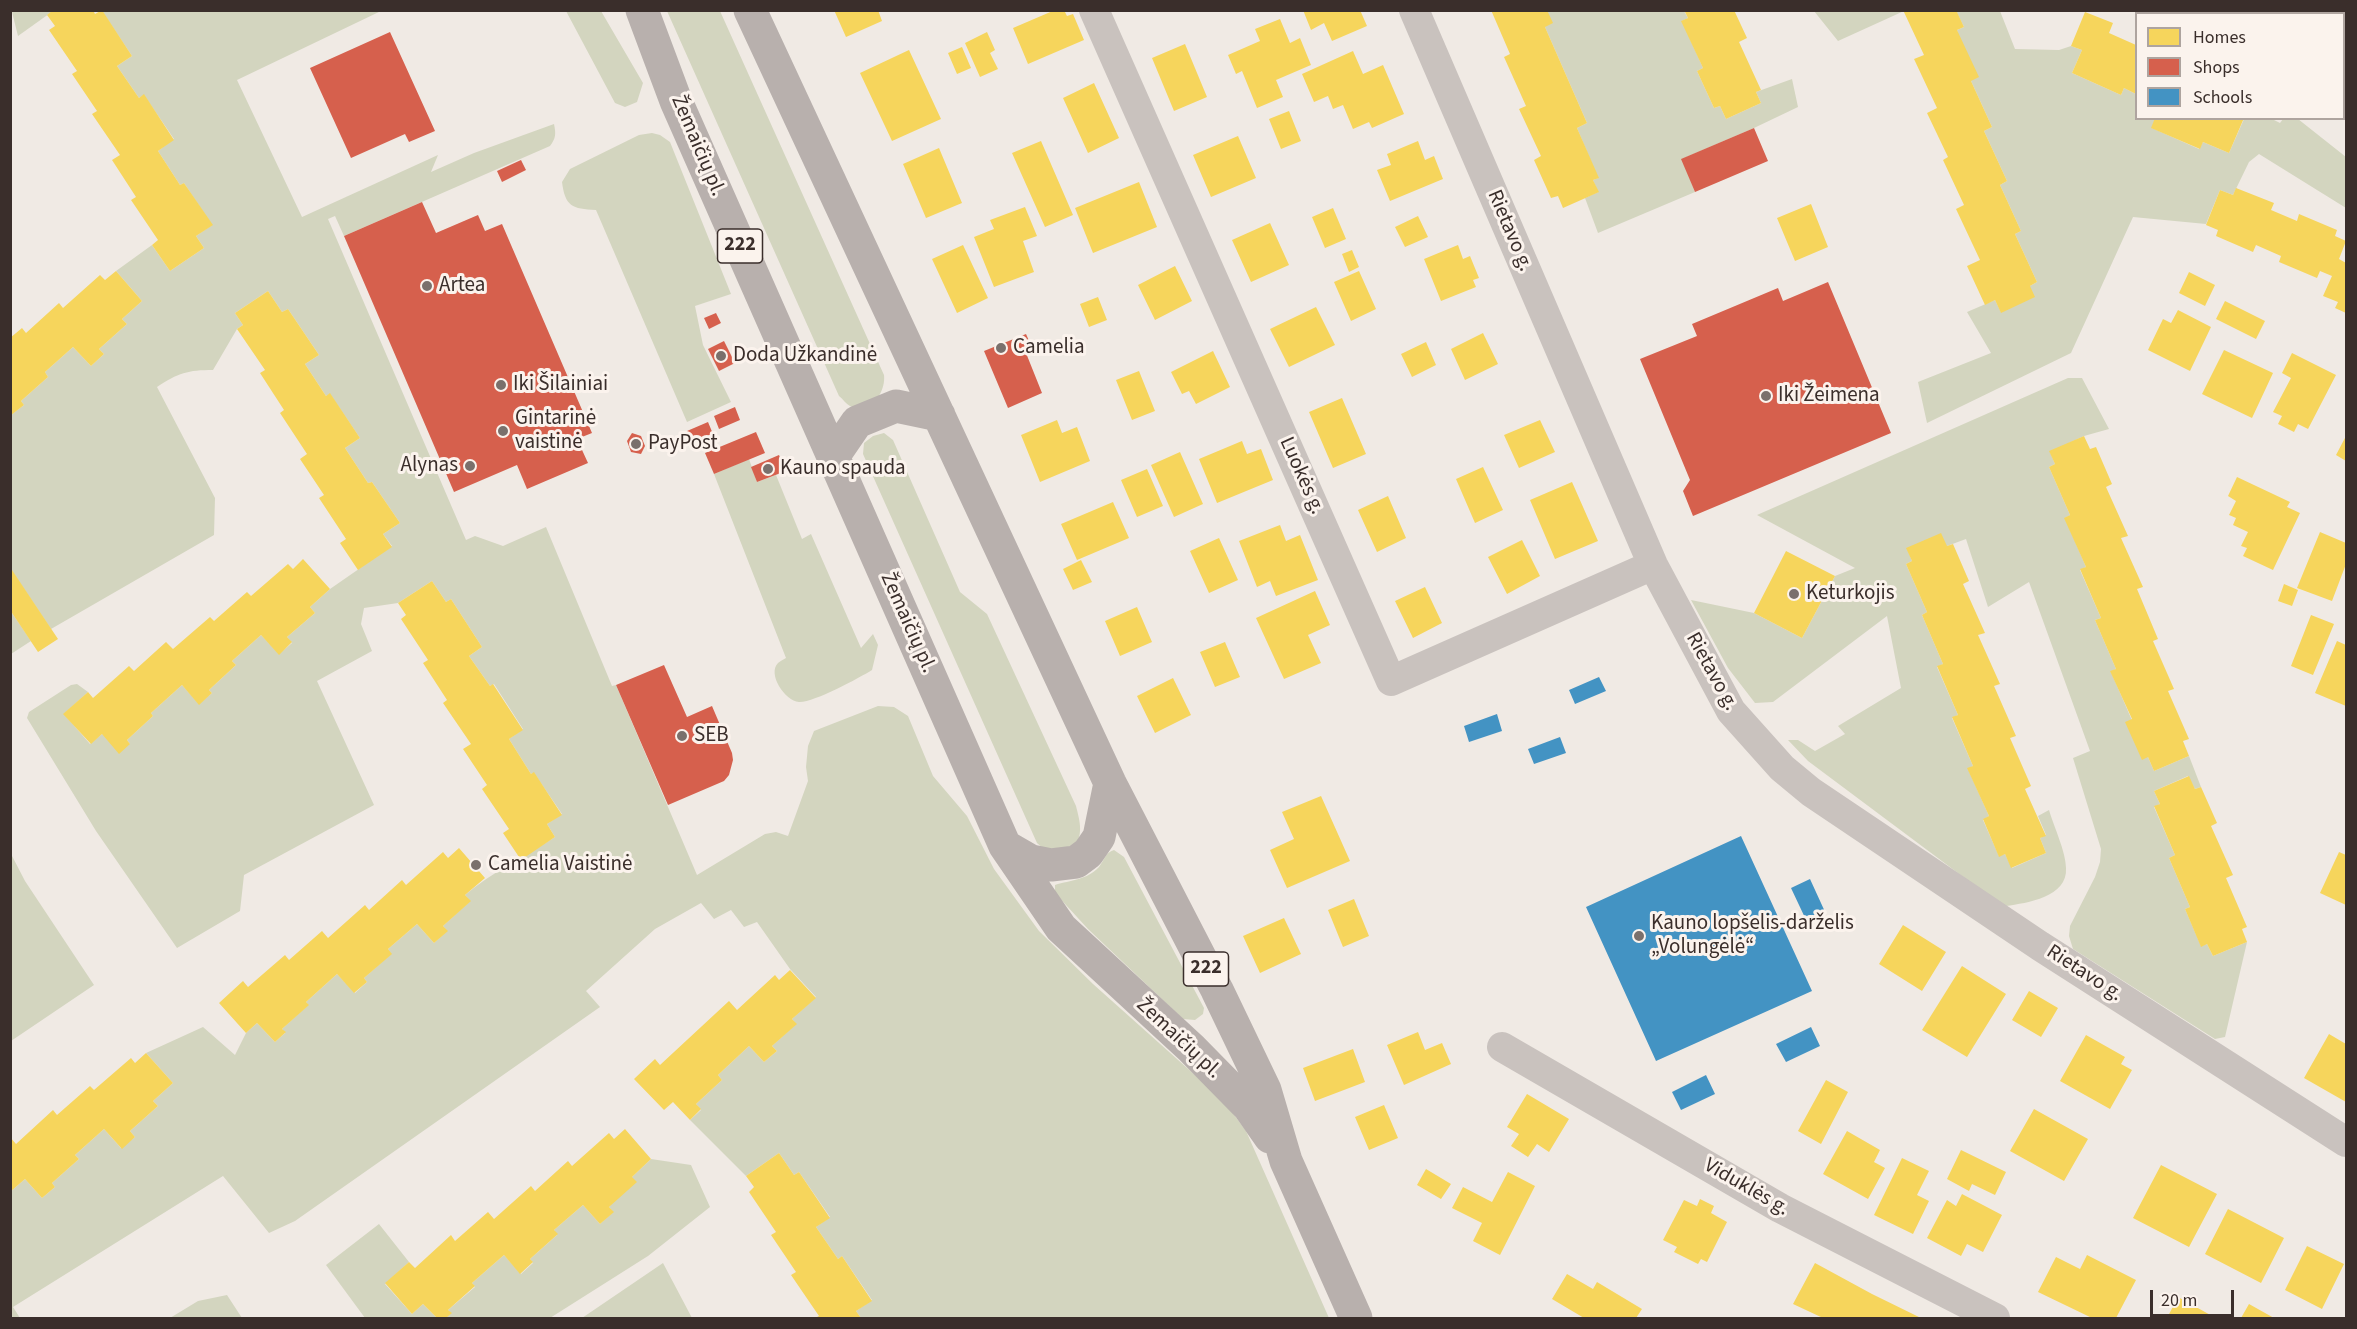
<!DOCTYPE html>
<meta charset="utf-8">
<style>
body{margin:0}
#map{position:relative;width:2357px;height:1329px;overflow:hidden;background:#f0eae4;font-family:"Source Sans 3",sans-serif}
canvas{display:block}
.frame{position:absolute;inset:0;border:12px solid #3a2e2b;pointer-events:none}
.legend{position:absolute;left:2135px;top:12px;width:210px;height:108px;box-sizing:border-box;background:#fbf3ed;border:2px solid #aea49f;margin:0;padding:8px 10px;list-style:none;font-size:18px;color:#3a2e2b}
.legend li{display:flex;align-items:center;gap:12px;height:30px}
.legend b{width:30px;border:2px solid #aea49f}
.scale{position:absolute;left:2150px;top:1290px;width:84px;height:27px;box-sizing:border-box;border:3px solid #3a2e2b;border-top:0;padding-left:8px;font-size:18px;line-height:21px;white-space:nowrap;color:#3a2e2b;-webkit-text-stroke:4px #fbf3ed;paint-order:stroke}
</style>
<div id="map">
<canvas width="2357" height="1329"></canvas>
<div class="frame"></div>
<ul class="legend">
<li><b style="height:16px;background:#f6d55c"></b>Homes</li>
<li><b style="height:16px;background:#d6604d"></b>Shops</li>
<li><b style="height:16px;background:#4393c3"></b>Schools</li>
</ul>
<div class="scale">20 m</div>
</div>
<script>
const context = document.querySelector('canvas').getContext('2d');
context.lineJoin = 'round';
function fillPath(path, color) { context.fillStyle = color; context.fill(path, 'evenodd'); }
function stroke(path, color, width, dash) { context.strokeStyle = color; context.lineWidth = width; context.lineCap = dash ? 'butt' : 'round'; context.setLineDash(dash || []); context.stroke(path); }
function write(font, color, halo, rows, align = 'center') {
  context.font = font + ' "Source Sans 3",sans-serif'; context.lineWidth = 6; context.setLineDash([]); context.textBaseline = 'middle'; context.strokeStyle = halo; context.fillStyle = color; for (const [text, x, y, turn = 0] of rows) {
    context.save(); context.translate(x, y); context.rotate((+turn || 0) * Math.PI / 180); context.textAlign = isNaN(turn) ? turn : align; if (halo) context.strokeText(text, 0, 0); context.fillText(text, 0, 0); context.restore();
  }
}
fillPath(new Path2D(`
 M15,10L53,11L18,36L12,12Z
 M102,11H381L237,80L302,217L438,155L431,172L474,153L554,124C556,134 556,138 550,146L344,236L335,216L328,219L466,540L475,536L503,546L546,527L612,686L616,685L697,875L765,834L776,832L788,836L808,781L806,767L808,746L814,731L878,706L894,707L908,716L933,776L967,816L994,869L1039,931L1093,984L1224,1101L1246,1131L1329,1318H861L856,1311L872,1300L842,1256L838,1259L816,1227L830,1217L799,1172L794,1175L779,1153L746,1176L690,1120L701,1110L696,1104L722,1080L718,1075L749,1046L764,1062L777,1051L772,1046L796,1024L792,1019L816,997L790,969L757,922L744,927L731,910L714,919L701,903L655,929L586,991L600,1007L295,1221L269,1233L223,1176L13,1307L20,1318H11L10,1192L25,1179L42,1198L55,1187L52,1183L79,1159L75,1155L104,1129L121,1148L135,1137L130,1131L158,1106L153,1101L173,1083L146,1053L203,1027L235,1055L246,1033L257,1023L275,1042L285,1033L282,1029L308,1005L306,1002L337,974L355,993L367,982L364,978L391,954L388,949L417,924L434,943L447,931L443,926L470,901L465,895C492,872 525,857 555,837L547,824L562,814L534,773L531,774L509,739L523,729L494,684L490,686L469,656L482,647L451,599L446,602L432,581L398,603L364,608L361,624L372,651L317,681L374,805L244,875L240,911L177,948L96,831L27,718L29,712L71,685L77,684L88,692L64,714L90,744L102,734L130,744L127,740L153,716L151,713L182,685L199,704L212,693L209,690L236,665L232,661L261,635L279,654L292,643L287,637L315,613L310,607L330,589L392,546L383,534L400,523L372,482L368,483L345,448L360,438L330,394L326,396L305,364L319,355L288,309L282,312L268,291L235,313L243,325L237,329L213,370C188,370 178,373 157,387L215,498L214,535L51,629L12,571H11V415L24,405L21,401L48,377L45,372L73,347L91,366L104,354L99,349L127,324L122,319L142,301L116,271L152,245L170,271L204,248L196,236L212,225L184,183L180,185L158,151L174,139L144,95L139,98L117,66L132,56Z
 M566,11H601L643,83L637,102L625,107L615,103Z
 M667,11H720L884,375C886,392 871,415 850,406C846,404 843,399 839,396Z
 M1547,11H1684L1688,18L1682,21L1703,68L1697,71L1714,108L1720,106L1726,119L1761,103L1756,92L1792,79L1798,107L1754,128L1682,159L1695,192L1598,233L1585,198L1598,192L1593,180L1598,178L1577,128L1587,123L1545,27Z
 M1814,11H1904L1838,41Z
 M1956,11H2000L2015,49L2059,50L2071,46L2082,50L2072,73L2121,95L2124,88L2136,94V118L2155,119L2152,128L2199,149L2203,142L2229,153L2244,119H2272L2280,123L2283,119H2298L2346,157V208L2259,154L2249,162L2233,195L2220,190L2206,224L2133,217L2071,353L1927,423L1918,382L1991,353L1967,312L1995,300L2001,312L2030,286L2037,282L2015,234L2021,231L2000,185L2007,181L1984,131L1992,127L1971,81L1957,30L1964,27Z
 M652,133L660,135L670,142L731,294L695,306L703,345L731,402L687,422L596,210C572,209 565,206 562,182L570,169L639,135Z
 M2068,378H2082L2109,429L2084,436L2050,452L2055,464L2049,467L2070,515L2065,518L2086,567L2080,570L2101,618L2095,620L2116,669L2111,672L2154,771L2189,756L2201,787L2195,789L2188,776L2154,791L2160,804L2154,807L2175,855L2169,858L2190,907L2185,909L2201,946L2207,944L2213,956L2247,942L2225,1037L2215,1039L2073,949L2069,936L2070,926L2095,877L2100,862L2101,849L2073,758L2090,751L2029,582L1988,607L1966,539L1947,546L1907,548L1912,561L1906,564L1927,612L1922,615L1943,664L1937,667L1958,715L1952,718L1973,766L1968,769L1989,816L1983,820L1999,856L2005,854L2012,868L2046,853L2040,838L2046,835L2038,816L2049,810C2054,827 2066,852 2066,868C2068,897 2027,903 2006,906L1982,891L1808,761L1788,740H1798L1815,751L1845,734L1838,726L1901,688L1887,616L1773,702L1755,703L1728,668L1691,600L1754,613L1802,638L1835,576L1855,568L1757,515Z
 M884,433L893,440L960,592L987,614L1076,806C1080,822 1084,835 1073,849L1046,851L1037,843L863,454L864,443L873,436Z
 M749,459L757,482L776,475L802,539L811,534L861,648L873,634L878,645L872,670C859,678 813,703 799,702C785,701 767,674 778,663C780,661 783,660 786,658L714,474Z
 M10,610L31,641L11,654H10Z
 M1114,850L1124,857L1204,1008L1203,1014L1195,1020L1183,1019L1088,929L1055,893V885C1071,880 1087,880 1099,867C1105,859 1105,853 1114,850Z
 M11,854L25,881L94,985L11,1041Z
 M651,1159L691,1165L710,1207L648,1256L550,1318H446L451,1313L448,1310L475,1287L472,1283L504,1255L521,1274L533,1263L530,1259L557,1235L554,1230L583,1205L600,1224L613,1212L609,1207L632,1177Z
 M379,1224L409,1262L385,1284L412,1314L423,1304L437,1318H365L326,1265Z
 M663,1263L692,1318H582Z
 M227,1295L242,1318H170L198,1301Z`), '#d3d5bf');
fillPath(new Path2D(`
 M53,10H93L95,14L102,10L132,56L117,66L139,98L144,94L174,140L158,151L180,185L184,183L213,225L196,236L204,248L170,271L152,245L158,240L131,200L136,197L112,160L120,155L92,114L97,111L72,74L77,71L49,30L55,26L47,15Z
 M834,10H878L882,21L846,37Z
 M1055,10H1064L1067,16L1073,14L1084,40L1028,64L1013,28Z
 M1303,10H1360L1367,26L1332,41L1324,23L1311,30Z
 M1491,10H1547L1553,23L1545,27L1587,123L1577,128L1599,178L1593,180L1599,192L1563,208L1558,196L1551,198L1534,160L1541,156L1519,109L1526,106L1504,57L1510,54Z
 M1684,10H1734L1747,38L1739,42L1761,90L1756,92L1761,103L1726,119L1720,106L1714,108L1697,71L1703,68L1681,21L1688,18Z
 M1903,10H1956L1964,27L1957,30L1979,77L1971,81L1992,127L1984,131L2007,181L2000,185L2021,231L2015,234L2037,282L2030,286L2035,297L2001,313L1995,300L1985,305L1967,266L1980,260L1956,209L1964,205L1943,160L1948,157L1927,113L1937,108L1914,59L1924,55Z
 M2085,12L2113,23L2109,33L2136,45V94L2124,88L2121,95L2072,73L2082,50L2071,46Z
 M1280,19L1290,43L1300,38L1311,65L1276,80L1283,97L1257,108L1242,71L1236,74L1228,55L1260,41L1255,29Z
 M987,32L995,50L990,53L998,69L980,77L965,43Z
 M1185,44L1207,97L1174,111L1152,58Z
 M962,47L971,68L957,74L948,53Z
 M909,50L941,119L892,141L860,73Z
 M1353,51L1363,74L1383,65L1404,114L1372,128L1369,122L1353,129L1343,105L1333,109L1328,96L1314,102L1302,74Z
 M1094,83L1119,138L1088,153L1063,98Z
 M1289,111L1301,141L1281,149L1269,119Z
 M2155,118H2244L2229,153L2203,142L2200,149L2151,128Z
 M1238,136L1256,178L1211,197L1193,155Z
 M1041,141L1073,215L1045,227L1012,153Z
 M1418,141L1425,160L1434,156L1443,179L1390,201L1377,170L1391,165L1387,154Z
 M939,148L962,203L926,218L903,164Z
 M1139,182L1157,227L1093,253L1075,208Z
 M2236,188L2274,203L2271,210L2297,221L2299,214L2337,230L2335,236L2346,241L2339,259L2346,263V313L2335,308L2338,302L2323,296L2332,276L2320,271L2317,278L2279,262L2281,256L2256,245L2253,252L2216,236L2218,230L2206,225L2220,190L2233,195Z
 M1811,204L1828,247L1795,261L1777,218Z
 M1025,207L1037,236L1023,241L1034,272L994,287L974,237L994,229L990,220Z
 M1333,208L1346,239L1325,248L1312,217Z
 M1418,216L1428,237L1405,247L1395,227Z
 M1270,223L1289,265L1251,282L1232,240Z
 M963,245L988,298L957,313L932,259Z
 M1458,245L1463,259L1470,256L1479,278L1473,280L1476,287L1441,301L1424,259Z
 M1352,250L1359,267L1349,272L1342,254Z
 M1175,266L1192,301L1155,320L1138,285Z
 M116,271L142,301L122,319L127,324L99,349L104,354L91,366L73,347L45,372L48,377L21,401L24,405L10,416V338L22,328L26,333L59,303L63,308L100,275L105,280Z
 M1359,271L1376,309L1351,321L1334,282Z
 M2189,272L2215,285L2205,306L2179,293Z
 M268,291L282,312L288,309L319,355L305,364L326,396L330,393L360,438L345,448L368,483L372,482L400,523L383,534L392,547L358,570L340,543L346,539L319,498L324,495L300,459L307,454L280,413L284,410L260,373L265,370L237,329L243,325L235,313Z
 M1098,297L1107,320L1089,327L1080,304Z
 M2225,301L2265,321L2256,339L2216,319Z
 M1316,307L1335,345L1289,367L1270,329Z
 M2178,310L2211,327L2190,371L2148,350L2163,319L2171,323Z
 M1483,333L1498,364L1465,380L1451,349Z
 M1426,342L1436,365L1412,377L1401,354Z
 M2224,350L2273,373L2252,418L2202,394Z
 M1213,351L1230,387L1196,404L1189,391L1182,394L1171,372Z
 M2292,353L2336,375L2308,429L2298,424L2294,432L2278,424L2282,416L2273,412L2291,378L2282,373Z
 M1139,371L1155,411L1132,420L1116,380Z
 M1342,398L1366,454L1333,468L1309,412Z
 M1057,420L1062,433L1077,427L1090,461L1040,482L1021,435Z
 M1540,420L1555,452L1519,468L1504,435Z
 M2084,436L2090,449L2096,447L2112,484L2106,487L2128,536L2121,538L2143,587L2137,589L2158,639L2153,641L2174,689L2168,691L2189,739L2183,741L2189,756L2154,771L2148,757L2142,760L2125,722L2132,719L2110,671L2116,669L2095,620L2101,618L2080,569L2086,567L2064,518L2070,515L2049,467L2055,464L2049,451Z
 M2346,436V461L2336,455Z
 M1242,441L1247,454L1261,449L1273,480L1217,503L1199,459Z
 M1180,452L1203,504L1174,517L1151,465Z
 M1483,467L1503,510L1475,523L1456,479Z
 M1147,469L1163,506L1137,517L1121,480Z
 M2237,477L2290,502L2287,507L2300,513L2273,570L2243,556L2247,548L2241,546L2248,532L2233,525L2236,518L2229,515L2236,501L2228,496Z
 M1572,482L1598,541L1555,559L1530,500Z
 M1388,496L1406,538L1377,552L1358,510Z
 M1113,502L1129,538L1077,560L1061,524Z
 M1280,525L1286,541L1300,535L1318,580L1276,596L1270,581L1257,587L1239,541Z
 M2320,532L2346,543V564L2332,601L2297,588Z
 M1941,533L1947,546L1953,544L1969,581L1963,584L1985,633L1978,635L2000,684L1994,686L2016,736L2010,738L2031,786L2025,789L2046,836L2040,838L2046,853L2011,868L2005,854L1999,857L1983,819L1989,816L1967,768L1973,766L1952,717L1958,715L1937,666L1943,664L1922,615L1927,612L1906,564L1912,561L1906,548Z
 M1219,538L1238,580L1209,593L1190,551Z
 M1522,540L1540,576L1507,594L1488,557Z
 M1786,551L1835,576L1802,638L1754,613Z
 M303,559L330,589L310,607L315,613L287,637L292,642L279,655L261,635L232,661L236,665L209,690L212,693L199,705L182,685L151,713L153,716L127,740L130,744L119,754L102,734L91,744L63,714L88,692L93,698L129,666L134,671L166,642L173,649L210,617L214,621L247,592L251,596L288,564L293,569Z
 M1081,560L1092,582L1073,590L1063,569Z
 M12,570L58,639L38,652L10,610Z
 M432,581L446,602L451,599L482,647L469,656L490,686L493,684L523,730L509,739L531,774L534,772L562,815L547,824L555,837L521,860L503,833L509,829L482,789L487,785L463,749L471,744L443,703L447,700L423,663L428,660L401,619L406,615L398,603Z
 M2284,584L2298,590L2292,606L2278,601Z
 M1425,587L1442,623L1413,638L1395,601Z
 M1315,591L1330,625L1308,635L1321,663L1284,679L1256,618Z
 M1137,607L1152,642L1120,656L1105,621Z
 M2311,615L2334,624L2313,675L2291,666Z
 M2337,641L2346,645V706L2315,693Z
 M1225,642L1240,677L1215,687L1200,652Z
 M1173,678L1191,715L1155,733L1137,696Z
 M2189,776L2195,789L2201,787L2217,823L2211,826L2233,875L2226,878L2247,927L2242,929L2247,942L2213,956L2207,944L2201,947L2185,909L2190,907L2169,858L2175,855L2154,806L2160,804L2154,791Z
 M1321,796L1350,861L1287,888L1270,850L1294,839L1282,812Z
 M459,848L485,878L465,895L471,901L443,926L448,931L434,943L417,924L388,949L392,954L364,978L367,982L354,993L337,974L306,1002L309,1005L282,1029L286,1032L275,1042L257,1023L246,1033L219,1003L243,981L248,987L285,955L289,960L322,931L328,938L365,905L369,910L402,880L406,885L443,852L448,858Z
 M2339,852L2346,855V905L2320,893Z
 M1354,899L1369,936L1343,947L1328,910Z
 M1284,918L1301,954L1260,973L1243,936Z
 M1903,925L1946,952L1922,991L1879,964Z
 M1962,966L2006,994L1967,1057L1922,1030Z
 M790,970L816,998L792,1019L797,1024L772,1046L777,1051L764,1062L749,1046L718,1075L722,1080L696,1104L701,1109L690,1120L673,1102L664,1110L634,1079L655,1059L660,1065L729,1001L737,1010L775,975L779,980Z
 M2029,991L2058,1008L2041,1037L2012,1020Z
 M1418,1032L1425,1050L1442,1043L1451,1064L1404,1085L1387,1045Z
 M2329,1034L2346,1044V1102L2304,1078Z
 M2086,1035L2125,1057L2121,1064L2132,1070L2110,1109L2060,1081Z
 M1353,1049L1365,1082L1315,1101L1303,1068Z
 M146,1053L173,1083L153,1101L158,1106L130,1131L135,1137L122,1149L104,1129L75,1155L79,1159L52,1183L55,1187L42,1198L25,1179L10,1192V1137L16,1144L53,1110L57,1115L90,1086L94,1090L131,1058L135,1063Z
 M1826,1080L1848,1092L1821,1144L1798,1131Z
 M1527,1094L1569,1119L1549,1152L1537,1144L1528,1157L1511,1146L1519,1134L1507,1127Z
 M1384,1105L1398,1138L1369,1150L1355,1117Z
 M2034,1109L2088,1139L2064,1181L2010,1151Z
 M625,1129L651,1159L632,1177L637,1182L609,1207L614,1212L600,1224L583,1205L554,1230L558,1234L530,1259L533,1262L520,1274L504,1255L472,1283L475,1286L448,1310L452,1313L446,1318H437L423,1304L412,1314L385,1283L409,1262L415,1268L451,1235L455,1241L488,1212L494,1219L531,1186L535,1191L568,1161L572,1166L609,1133L614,1139Z
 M1847,1131L1880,1150L1874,1162L1885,1168L1868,1199L1823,1174Z
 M1961,1150L2006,1172L1995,1195L1972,1184L1969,1191L1947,1179Z
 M779,1153L794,1175L799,1172L830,1218L816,1227L838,1259L842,1256L872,1301L856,1311L861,1318H815L819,1316L791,1275L796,1272L771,1235L776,1232L749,1192L754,1187L746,1176Z
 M1902,1158L1929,1171L1917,1195L1929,1201L1913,1234L1874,1215Z
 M2161,1165L2217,1194L2189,1247L2133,1218Z
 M1426,1169L1451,1184L1441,1199L1417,1185Z
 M1508,1172L1535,1186L1500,1255L1473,1241L1482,1223L1452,1208L1463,1187L1492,1202Z
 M1962,1194L2002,1215L1983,1252L1967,1244L1961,1256L1927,1238L1947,1200L1956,1206Z
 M1700,1199L1714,1206L1711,1213L1727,1222L1707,1262L1701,1259L1698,1264L1674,1252L1677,1247L1663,1240L1684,1200L1697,1206Z
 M2228,1209L2284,1238L2261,1283L2205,1254Z
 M2307,1246L2344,1264L2322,1309L2285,1290Z
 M2087,1255L2136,1280L2116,1318H2092L2038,1292L2056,1257L2080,1269Z
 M1815,1263L1872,1294L1921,1318H1823L1793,1304Z
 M1567,1274L1593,1289L1597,1282L1642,1309L1636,1318H1584L1552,1299Z
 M2178,1297L2214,1317L2213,1318H2167Z
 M2249,1304L2274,1318H2241Z`), '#f6d55c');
fillPath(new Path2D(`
 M390,32L435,131L409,142L405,134L351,158L310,68Z
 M1754,128L1768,161L1695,192L1681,159Z
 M521,160L526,170L502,182L497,171Z
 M422,202L436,233L478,215L485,231L502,224L592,433L577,439L588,463L527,489L517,465L454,492L344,236Z
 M1828,282L1891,433L1693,516L1683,491L1690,480L1640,359L1697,336L1692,324L1778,288L1783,301Z
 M716,313L721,323L709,329L704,318Z
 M1026,334L1033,350L1026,353L1042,393L1008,408L984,351Z
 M724,341L735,363L719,371L708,349Z
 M735,407L740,420L719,429L714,416Z
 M708,422L713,434L692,442L687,431Z
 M756,432L765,453L714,474L705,453Z
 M632,433L641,436L645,446L641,454L631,452L627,441Z
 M779,455L786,471L757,482L751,467Z
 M664,665L687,717L712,706L732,753L733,760L729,775L724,781L668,805L616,685Z`), '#d6604d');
fillPath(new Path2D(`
 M1599,677L1606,691L1575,704L1569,690Z
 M1497,714L1502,731L1469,742L1464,726Z
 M1560,737L1566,753L1534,764L1528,749Z
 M1741,836L1812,991L1656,1061L1586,907Z
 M1810,879L1826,914L1807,922L1791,888Z
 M1811,1027L1820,1046L1786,1062L1776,1044Z
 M1706,1075L1715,1094L1681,1110L1672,1092Z`), '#4393c3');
stroke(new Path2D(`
 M1094,10L1391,681L1653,565
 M1414,10L1653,565L1731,711L1782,768L1811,792L2040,946L2346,1142
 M1502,1047L1780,1208L1995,1318`), '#c9c2be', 30);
stroke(new Path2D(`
 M642,10L676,101L1005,846L1061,928L1191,1048L1249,1107L1270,1137
 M750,10L1110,783L1217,990L1265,1090L1286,1161L1356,1318
 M833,457L857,422L896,406L939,415
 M1005,846L1031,861L1051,865L1076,862L1088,853L1099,837L1110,783`), '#b8b0ad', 33);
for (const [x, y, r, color] of [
 [427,286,6,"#7a706c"],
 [1001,348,6,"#7a706c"],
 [721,356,6,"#7a706c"],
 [501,385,6,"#7a706c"],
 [1766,396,6,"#7a706c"],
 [503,431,6,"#7a706c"],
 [636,444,6,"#7a706c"],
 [470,466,6,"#7a706c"],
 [768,469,6,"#7a706c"],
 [1794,594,6,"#7a706c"],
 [682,736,6,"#7a706c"],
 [476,865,6,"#7a706c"],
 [1639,936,6,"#7a706c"]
]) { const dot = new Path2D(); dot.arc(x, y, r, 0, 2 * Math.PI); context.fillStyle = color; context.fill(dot); stroke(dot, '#fbf3ed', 2); }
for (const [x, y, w] of [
 [740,246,45],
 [1206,969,45]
]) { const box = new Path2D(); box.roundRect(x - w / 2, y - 17, w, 34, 4.5); context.fillStyle = '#fbf3ed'; context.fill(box); stroke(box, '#3a2e2b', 1.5); }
write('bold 20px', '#3a2e2b', null, [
 ["222",740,246],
 ["222",1206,969]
]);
write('21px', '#3a2e2b', '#fbf3ed', [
 ["Žemaičių pl.",697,146,67],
 ["Rietavo g.",1509,231,67],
 ["Luokės g.",1301,476,66],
 ["Žemaičių pl.",907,623,66],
 ["Rietavo g.",1711,672,61],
 ["Rietavo g.",2084,974,33],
 ["Žemaičių pl.",1178,1039,43],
 ["Viduklės g.",1746,1188,30]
]);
write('21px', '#3a2e2b', '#fbf3ed', [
 ["Artea",439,286],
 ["Camelia",1013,348],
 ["Doda Užkandinė",733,356],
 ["Iki Šilainiai",513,385],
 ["Iki Žeimena",1778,396],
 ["Gintarinė",515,419],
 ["vaistinė",515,443],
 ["PayPost",648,444],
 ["Alynas",458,466,"right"],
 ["Kauno spauda",780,469],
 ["Keturkojis",1806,594],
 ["SEB",694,736],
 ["Camelia Vaistinė",488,865],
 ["Kauno lopšelis-darželis",1651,924],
 ["„Volungėlė“",1651,948]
], 'left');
</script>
